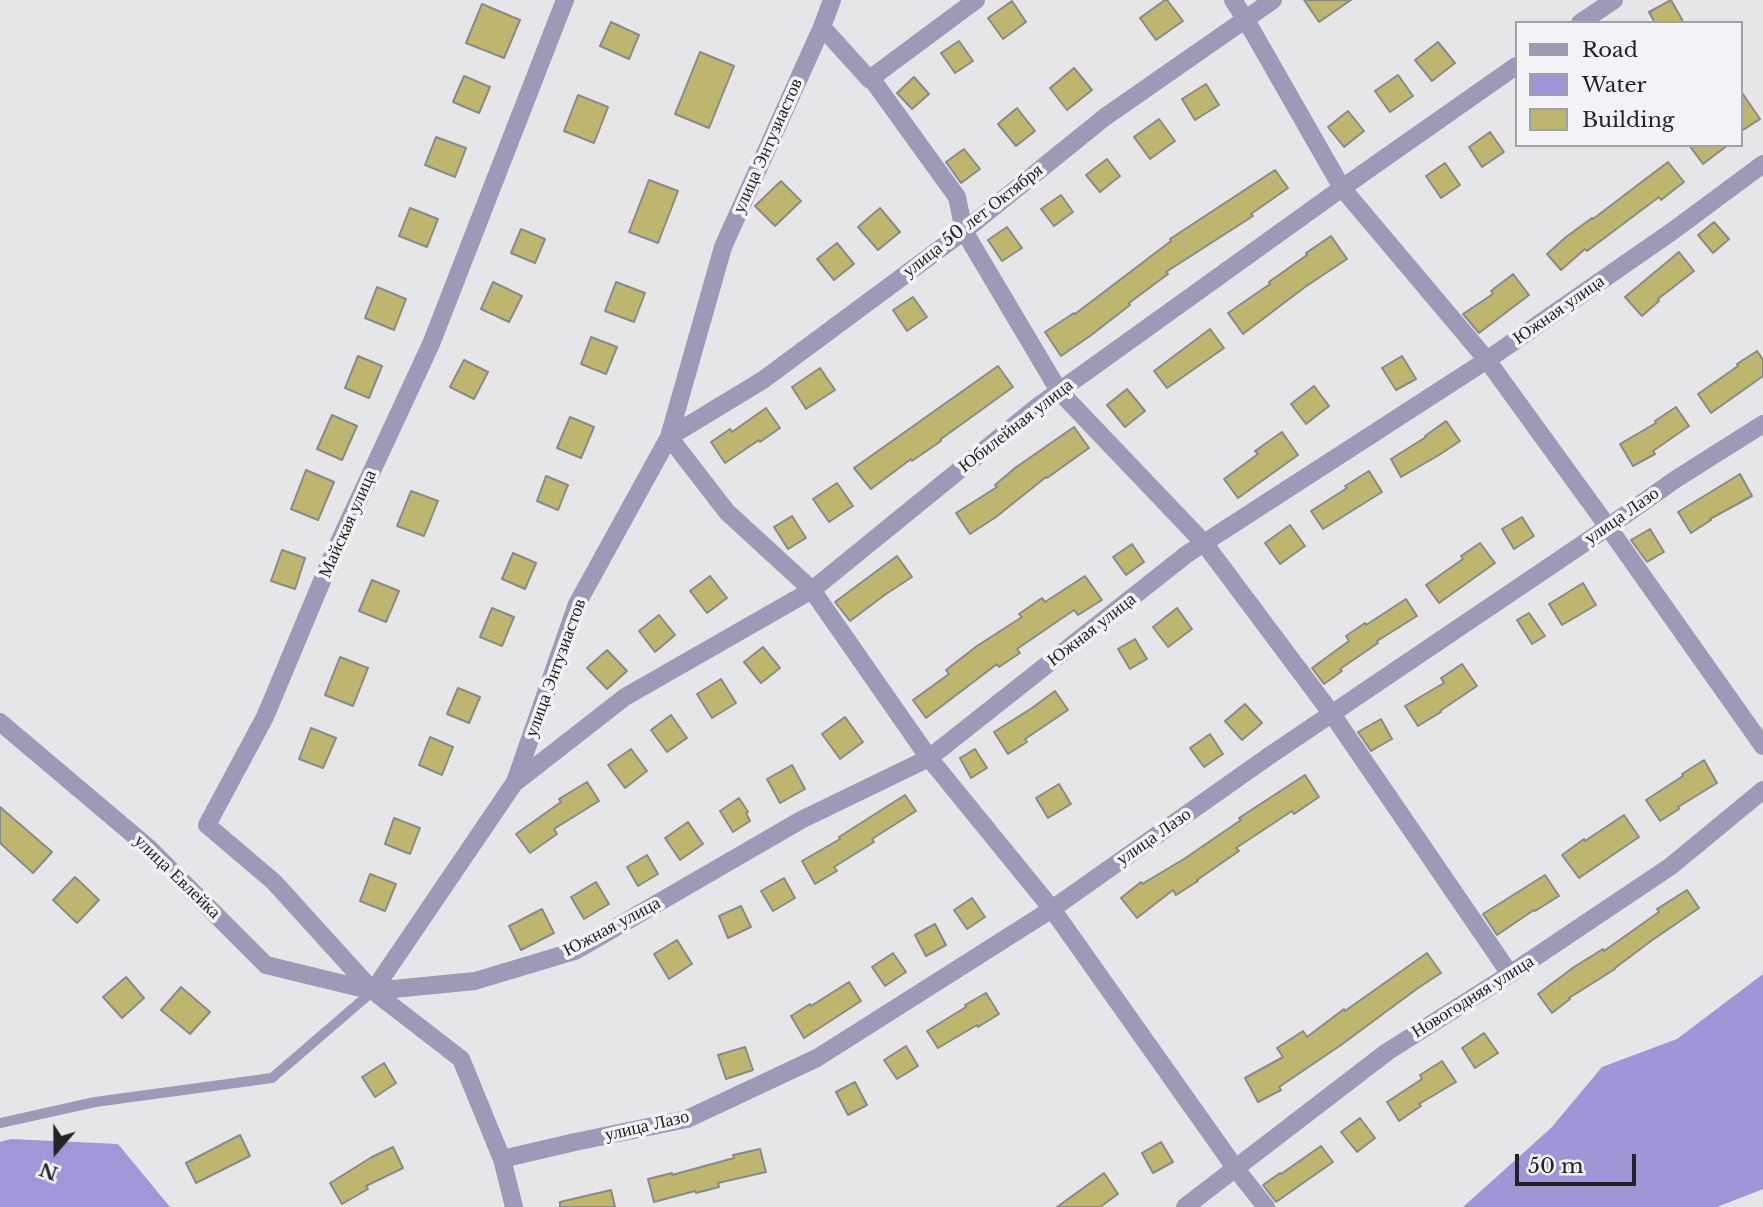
<!DOCTYPE html>
<meta charset="utf-8">
<style>
body{margin:0}
#map{position:relative;width:1763px;height:1207px;overflow:hidden;background:#e6e6e9;font-family:"Libre Baskerville",serif}
canvas{display:block}
.legend{position:absolute;left:1515px;top:21px;width:228px;height:126px;box-sizing:border-box;background:#f3f3f7;border:2px solid #a0a0a3;margin:0;padding:9px 12px;list-style:none;font-size:21px;color:#232324}
.legend li{display:flex;align-items:center;gap:14px;height:35px}
.legend b{width:35px;border:2px solid #a0a0a3}
.north{position:absolute;left:21px;top:1116px;width:70px;height:70px;-webkit-text-stroke:5px #f3f3f7;paint-order:stroke;rotate:200deg;font-size:19px;font-weight:700;line-height:28px;text-align:center;color:#232324}
.north::after{content:'';display:block;margin:auto;width:24px;height:32px;background:#232324;clip-path:polygon(50% 0,100% 100%,50% 72%,0 100%)}
.scale{position:absolute;left:1515px;top:1154px;width:121px;height:32px;box-sizing:border-box;border:4px solid #232324;border-top:0;padding-left:9px;font-size:21px;line-height:24px;white-space:nowrap;color:#232324;-webkit-text-stroke:5px #f3f3f7;paint-order:stroke}
</style>
<div id="map">
<canvas width="1763" height="1207"></canvas>
<ul class="legend">
<li><b style="height:9px;background:#9c9ab7"></b>Road</li>
<li><b style="height:19px;background:#9e96d7"></b>Water</li>
<li><b style="height:19px;background:#beb66e"></b>Building</li>
</ul>
<div class="north">N</div>
<div class="scale">50 m</div>
</div>
<script>
const context = document.querySelector('canvas').getContext('2d');
context.lineJoin = 'round';
function fillPath(path, color) { context.fillStyle = color; context.fill(path, 'evenodd'); }
function stroke(path, color, width, dash) { context.strokeStyle = color; context.lineWidth = width; context.lineCap = dash ? 'butt' : 'round'; context.setLineDash(dash || []); context.stroke(path); }
function write(font, color, halo, rows, align = 'center') {
  context.font = font + ' "Libre Baskerville",serif'; context.lineWidth = 7; context.setLineDash([]); context.textBaseline = 'middle'; context.strokeStyle = halo; context.fillStyle = color; for (const [text, x, y, turn = 0] of rows) {
    context.save(); context.translate(x, y); context.rotate((+turn || 0) * Math.PI / 180); context.textAlign = isNaN(turn) ? turn : align; if (halo) context.strokeText(text, 0, 0); context.fillText(text, 0, 0); context.restore();
  }
}
fillPath(new Path2D(`
 M11,1139L118,1144L170,1207H0V1142Z`), '#9f97d8');
fillPath(new Path2D(`
 M1763,974V1189L1717,1207H1463L1551,1128L1602,1067L1677,1039Z`), '#9e96d7');
const building = new Path2D(`
 M1165,0H1167L1183,21L1156,40L1140,18Z
 M1304,0H1351L1319,22Z
 M1671,0L1684,23H1655L1649,12Z
 M1012,1L1026,22L1003,39L988,18Z
 M482,4L520,20L504,58L466,43Z
 M611,22L639,35L629,59L600,46Z
 M959,41L973,61L955,73L941,53Z
 M1438,42L1455,63L1432,81L1415,60Z
 M700,52L734,66L709,128L675,114Z
 M1074,68L1092,90L1067,110L1050,88Z
 M1398,75L1413,96L1390,112L1375,91Z
 M464,76L490,87L479,113L453,102Z
 M914,77L929,94L912,109L897,93Z
 M1206,84L1219,105L1195,120L1182,99Z
 M1740,90L1760,119L1740,132Z
 M578,95L608,107L594,143L564,131Z
 M1017,108L1035,131L1016,146L998,124Z
 M1348,111L1364,131L1344,147L1328,127Z
 M1159,119L1175,141L1150,159L1134,137Z
 M1490,132L1504,152L1482,167L1469,147Z
 M436,137L466,148L455,177L425,165Z
 M1689,145H1728L1703,164Z
 M964,149L980,169L961,183L946,162Z
 M1107,159L1120,176L1100,192L1086,175Z
 M1668,162L1684,182L1661,200L1659,197L1587,251L1585,249L1561,270L1547,254L1566,237L1592,218L1593,219Z
 M1445,163L1460,185L1441,198L1426,176Z
 M1275,170L1288,188L1251,214L1253,216L1166,272L1168,274L1129,303L1130,305L1090,336L1061,356L1045,332L1074,313L1075,314L1171,241L1170,239Z
 M649,180L678,191L658,243L629,232Z
 M781,181L801,201L775,226L755,206Z
 M1061,195L1073,212L1054,226L1041,209Z
 M410,208L438,219L427,247L399,236Z
 M880,208L900,232L878,250L858,227Z
 M1714,222L1729,239L1713,253L1698,235Z
 M1007,227L1022,248L1002,261L988,240Z
 M521,229L545,239L535,263L511,253Z
 M1331,236L1347,259L1305,287L1243,334L1228,313L1270,284L1269,282L1307,255L1306,253Z
 M837,243L854,264L834,280L817,259Z
 M1679,252L1694,271L1658,299L1659,301L1642,316L1625,297Z
 M1513,274L1529,295L1479,333L1463,314L1493,294L1491,291Z
 M493,282L522,296L509,322L481,309Z
 M616,282L645,293L634,322L605,311Z
 M377,287L406,299L394,330L365,318Z
 M913,297L927,317L907,331L893,310Z
 M1210,329L1224,348L1167,388L1154,371Z
 M591,337L617,347L606,374L581,364Z
 M1757,351L1763,360V376L1711,413L1698,394L1738,366L1737,364Z
 M358,356L382,366L369,398L345,388Z
 M1402,356L1416,379L1396,390L1382,368Z
 M464,360L488,372L474,399L450,387Z
 M998,366L1013,387L941,439V441L912,461L911,459L871,489L854,468Z
 M820,368L835,390L806,409L792,387Z
 M1314,386L1329,406L1306,424L1291,404Z
 M1127,389L1145,411L1125,427L1107,405Z
 M1676,407L1689,426L1653,451L1655,454L1633,466L1620,444L1656,423L1655,421Z
 M766,408L780,428L760,442L759,440L725,463L711,442L730,429L732,432Z
 M332,415L357,426L342,460L317,449Z
 M570,417L594,427L581,458L557,448Z
 M1446,421L1460,441L1439,455L1401,477L1391,459L1426,437L1425,436Z
 M1074,427L1089,448L1047,478L1046,477L996,517L970,534L956,513L997,487L995,485L1015,468Z
 M1282,432L1298,455L1238,498L1224,479L1258,454L1255,451Z
 M306,470L334,482L318,520L291,509Z
 M1369,471L1382,492L1323,529L1311,511L1347,488L1345,486Z
 M1740,474L1752,496L1710,519L1711,520L1691,533L1678,512Z
 M546,476L568,485L558,510L537,501Z
 M837,483L853,506L829,522L813,499Z
 M411,491L438,501L424,536L397,526Z
 M792,516L806,538L788,549L774,527Z
 M1522,517L1534,536L1514,549L1502,529Z
 M1290,525L1305,546L1280,564L1265,543Z
 M1650,529L1664,552L1647,562L1631,540Z
 M1480,543L1495,563L1439,603L1426,585L1463,559L1461,556Z
 M1132,544L1144,562L1126,575L1113,557Z
 M282,550L305,558L295,589L271,581Z
 M513,553L536,563L525,589L502,579Z
 M897,556L912,577L886,594L850,621L835,602Z
 M710,576L727,598L707,613L690,591Z
 M1085,576L1102,600L1078,615L1074,610L1017,649L1020,653L999,667L997,664L926,718L913,700L949,674L946,670L977,646L1022,617L1019,614L1042,598L1045,602Z
 M372,580L399,591L386,622L359,611Z
 M1583,583L1596,605L1562,625L1549,604Z
 M1406,599L1417,616L1377,641L1378,643L1340,669L1342,671L1324,684L1312,668L1349,641L1346,636L1365,623L1366,625Z
 M492,608L514,617L502,646L480,637Z
 M1177,608L1192,629L1168,647L1153,627Z
 M1529,613L1545,636L1532,644L1517,620Z
 M659,615L675,635L655,652L639,631Z
 M1135,639L1147,659L1130,669L1118,649Z
 M763,647L780,668L761,683L744,662Z
 M607,650L627,671L607,689L587,668Z
 M340,657L368,668L353,706L325,695Z
 M1462,664L1477,686L1440,711L1441,712L1418,726L1405,706L1444,683L1441,678Z
 M721,679L736,703L712,718L697,694Z
 M458,688L480,697L469,723L447,714Z
 M1055,691L1068,710L1025,739L1027,742L1008,754L994,732L1032,708Z
 M1245,704L1262,723L1242,740L1225,721Z
 M671,715L687,738L667,752L651,730Z
 M845,717L863,742L840,759L822,734Z
 M1381,719L1392,739L1371,751L1358,732Z
 M311,728L336,738L323,768L299,759Z
 M1210,734L1223,754L1204,767L1190,748Z
 M430,737L453,747L442,775L419,765Z
 M631,749L647,771L625,788L608,765Z
 M975,749L987,768L971,778L960,758Z
 M1704,760L1717,783L1678,807L1679,809L1660,821L1646,800L1683,776L1682,774Z
 M792,765L805,789L780,803L767,779Z
 M1305,775L1319,797L1294,814L1292,811L1236,848L1239,851L1197,880L1198,881L1176,895L1173,890L1137,918L1121,898L1141,882L1142,884L1184,859L1241,820L1239,818Z
 M587,782L599,801L554,829L557,834L530,853L516,834L561,802L559,799Z
 M1059,784L1071,804L1048,818L1036,798Z
 M905,795L916,811L872,839L874,842L834,867L837,871L815,884L802,861L840,839L839,837Z
 M739,798L748,812L746,813L750,821L733,832L720,811Z
 M0,807L52,852L33,873L0,843Z
 M1624,815L1639,837L1579,878L1562,855L1584,839L1585,841Z
 M394,818L420,828L410,854L385,844Z
 M688,822L703,844L680,860L665,838Z
 M647,855L658,874L638,886L627,867Z
 M370,874L396,884L385,911L360,901Z
 M1545,875L1559,896L1535,911L1534,910L1497,935L1483,914Z
 M75,877L99,900L77,923L53,900Z
 M784,878L795,898L773,911L761,891Z
 M596,882L609,904L584,919L571,897Z
 M1687,890L1699,908L1651,941L1615,968V969L1569,998L1570,999L1552,1013L1538,994L1574,967L1603,949L1604,951L1659,912L1657,909Z
 M972,898L985,917L967,929L954,910Z
 M741,906L751,927L728,938L719,916Z
 M542,909L554,933L521,950L509,926Z
 M935,924L946,945L926,956L915,935Z
 M677,940L692,964L669,979L654,954Z
 M893,953L906,972L885,986L872,967Z
 M1427,953L1441,973L1418,988L1341,1045L1279,1087L1281,1090L1258,1102L1245,1078L1283,1057L1277,1048L1303,1031L1307,1037L1344,1009L1345,1011Z
 M126,977L144,998L122,1018L103,997Z
 M849,982L861,1001L804,1038L791,1016L810,1004L811,1006Z
 M181,987L210,1012L190,1034L161,1010Z
 M986,993L999,1014L978,1027L977,1025L938,1048L927,1031L966,1007L965,1005Z
 M1484,1033L1498,1053L1475,1068L1462,1048Z
 M906,1046L918,1066L897,1079L884,1060Z
 M745,1047L753,1070L726,1079L718,1055Z
 M1442,1061L1456,1082L1419,1104L1421,1106L1399,1121L1387,1102L1422,1079L1420,1075Z
 M384,1063L396,1083L375,1097L362,1077Z
 M855,1082L867,1105L848,1115L836,1092Z
 M1360,1118L1375,1138L1357,1152L1341,1132Z
 M240,1135L250,1156L196,1183L186,1163Z
 M1161,1142L1173,1162L1153,1173L1142,1153Z
 M1321,1146L1333,1162L1276,1202L1263,1185L1280,1173L1281,1174Z
 M393,1147L403,1168L366,1186L368,1189L342,1204L330,1183L372,1157Z
 M760,1149L766,1172L718,1183L719,1187L696,1193L695,1191L654,1202L648,1179L672,1173V1175L734,1158L733,1155Z
 M1104,1173L1118,1194L1100,1207H1057Z
 M611,1190L615,1207H560V1202Z`);
fillPath(building, '#beb66e');
stroke(building, '#8a8a87', 2);
stroke(new Path2D(`
 M0,1123L95,1102L272,1078L373,991`), '#9c9ab7', 10);
stroke(new Path2D(`
 M1233,0L1246,20L1342,188L1487,360L1608,527L1763,746
 M1580,23L1614,0
 M822,27L870,80L871,78L957,197L964,231L1059,391L1204,543L1332,714L1510,974
 M871,78L976,0
 M0,722L149,848L266,965L373,991L475,981L575,951L801,820L929,758L1187,554L1487,360L1674,230L1763,164
 M516,782L625,697L812,590L1037,407L1342,188L1516,66
 M372,990L274,882L207,825L265,717L332,557L431,344L565,0
 M502,1159L575,1142L687,1119L817,1058L1052,909L1269,756L1608,527L1676,479L1763,424
 M514,1207L502,1159L461,1059L373,991L515,782L577,604L669,437L723,247L822,27L832,0
 M1185,1207L1387,1052L1510,974L1671,866L1763,790
 M1266,1207L1236,1169L1052,909L929,758L812,590L727,512L669,437L763,380L964,231L1105,117L1273,0`), '#9c9ab7', 18);
write('18px', '#232324', '#f3f3f7', [
 ["улица Энтузиастов",768,146,-66],
 ["улица 50 лет Октября",973,221,-38],
 ["Южная улица",1559,310,-35],
 ["Юбилейная улица",1016,426,-38],
 ["улица Лазо",1622,516,-35],
 ["Майская улица",348,524,-66],
 ["Южная улица",1092,630,-38],
 ["улица Энтузиастов",556,668,-70],
 ["улица Лазо",1154,837,-35],
 ["улица Евлейка",177,877,44],
 ["Южная улица",612,927,-28],
 ["Новогодняя улица",1473,997,-32],
 ["улица Лазо",647,1126,-13]
]);
</script>
